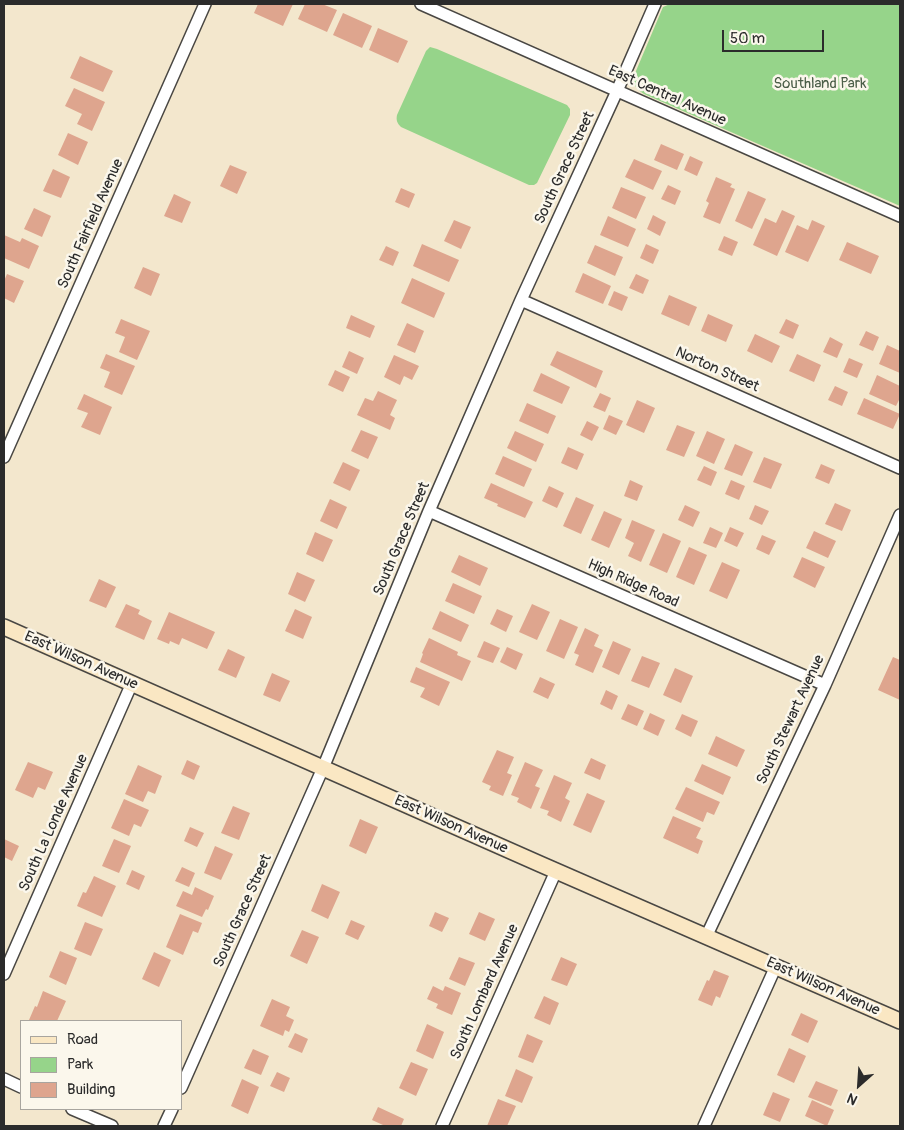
<!DOCTYPE html>
<style>
body{margin:0}
#map{position:relative;width:904px;height:1130px;overflow:hidden;background:#f3e7cd;font-family:Pangolin,sans-serif}
canvas{display:block}
.frame{position:absolute;inset:0;border:5px solid #2b2b2b;pointer-events:none}
.legend{position:absolute;left:20px;top:1020px;width:162px;height:90px;box-sizing:border-box;background:#fbf7ec;border:1px solid #a8a59f;margin:0;padding:6px 9px;list-style:none;font-size:15px;color:#2b2b2b}
.legend li{display:flex;align-items:center;gap:10px;height:25px}
.legend b{width:25px;border:1px solid #a8a59f}
.north{position:absolute;left:834px;top:1060px;width:50px;height:50px;-webkit-text-stroke:4px #fbf7ec;paint-order:stroke;rotate:206deg;font-size:14px;font-weight:700;line-height:20px;text-align:center;color:#2b2b2b}
.north::after{content:'';display:block;margin:auto;width:18px;height:22px;background:#2b2b2b;clip-path:polygon(50% 0,100% 100%,50% 72%,0 100%)}
.scale{position:absolute;left:722px;top:30px;width:102px;height:22px;box-sizing:border-box;border:2px solid #2b2b2b;border-top:0;padding-left:6px;font-size:15px;line-height:18px;white-space:nowrap;color:#2b2b2b;-webkit-text-stroke:4px #fbf7ec;paint-order:stroke}
</style>
<div id="map">
<canvas width="904" height="1130"></canvas>
<div class="frame"></div>
<ul class="legend">
<li><b style="height:6px;background:#fae7c3"></b>Road</li>
<li><b style="height:14px;background:#96d48a"></b>Park</li>
<li><b style="height:14px;background:#dea58e"></b>Building</li>
</ul>
<div class="north">N</div>
<div class="scale">50 m</div>
</div>
<script>
const context = document.querySelector('canvas').getContext('2d');
context.lineJoin = 'round';
function fillPath(path, color) { context.fillStyle = color; context.fill(path, 'evenodd'); }
function stroke(path, color, width, dash) { context.strokeStyle = color; context.lineWidth = width; context.lineCap = dash ? 'butt' : 'round'; context.setLineDash(dash || []); context.stroke(path); }
function write(font, color, halo, rows, align = 'center') {
  context.font = font + ' Pangolin,sans-serif'; context.lineWidth = 5; context.setLineDash([]); context.textBaseline = 'middle'; context.strokeStyle = halo; context.fillStyle = color; for (const [text, x, y, turn = 0] of rows) {
    context.save(); context.translate(x, y); context.rotate((+turn || 0) * Math.PI / 180); context.textAlign = isNaN(turn) ? turn : align; if (halo) context.strokeText(text, 0, 0); context.fillText(text, 0, 0); context.restore();
  }
}
fillPath(new Path2D(`
 M670,4H900V206L644,94C637,89 633,86 633,78L663,7Z
 M430,47L437,49L567,105L570,109V115L537,183L534,185H529L401,127C397,123 396,120 397,115L426,51Z`), '#96d48a');
fillPath(new Path2D(`
 M258,4H293L283,26L254,13Z
 M305,4H322L337,10L327,32L298,19Z
 M343,13L372,26L362,48L333,35Z
 M378,28L408,41L398,63L369,50Z
 M80,56L113,71L103,92L70,78Z
 M74,88L105,102L92,131L77,124L82,114L65,106Z
 M68,133L88,142L78,165L58,155Z
 M661,144L684,154L677,170L654,160Z
 M690,156L703,162L697,176L684,170Z
 M634,159L662,171L653,190L625,177Z
 M230,165L247,172L237,194L220,186Z
 M53,169L70,177L61,198L43,191Z
 M716,177L732,184L730,187L735,189L720,224L703,217L709,203L706,201Z
 M668,185L681,191L675,205L661,199Z
 M621,187L646,197L636,219L612,208Z
 M401,188L415,194L409,208L395,202Z
 M748,191L766,199L752,229L735,221Z
 M174,194L191,202L182,223L164,216Z
 M34,208L51,216L42,237L24,229Z
 M782,210L795,216L777,256L753,245L765,218L776,223Z
 M653,215L666,222L660,236L647,229Z
 M608,216L636,229L628,247L600,235Z
 M454,220L471,227L461,249L444,241Z
 M812,220L825,226L808,262L785,252L797,225L808,230Z
 M4,235L20,242L22,238L39,246L29,269L4,258Z
 M724,236L738,242L732,256L718,250Z
 M847,242L879,256L871,274L839,260Z
 M422,244L459,260L449,282L413,266Z
 M646,244L659,250L653,264L640,258Z
 M595,245L623,257L615,276L587,263Z
 M386,246L399,252L393,266L379,260Z
 M143,267L160,274L151,296L134,288Z
 M583,273L611,286L603,304L575,292Z
 M7,274L24,281L14,303L4,298V281Z
 M636,274L649,280L643,294L629,288Z
 M412,278L445,293L434,318L401,303Z
 M614,291L628,297L622,311L608,305Z
 M669,295L697,307L689,326L661,314Z
 M708,314L733,325L726,342L701,331Z
 M351,315L375,326L370,338L346,328Z
 M121,319L150,331L137,360L119,352L125,337L115,333Z
 M786,319L799,325L793,339L779,333Z
 M407,323L424,331L415,353L397,345Z
 M866,331L879,337L873,351L859,345Z
 M755,334L780,346L772,363L747,351Z
 M830,337L843,344L837,358L823,352Z
 M887,345L900,351V373L879,364Z
 M349,351L364,358L357,374L342,367Z
 M557,351L603,371L596,388L550,365Z
 M106,354L135,366L122,395L104,387L110,372L100,368Z
 M797,354L821,365L814,382L789,371Z
 M394,355L419,366L412,380L404,376L400,385L384,377Z
 M849,358L863,364L857,378L843,372Z
 M335,370L350,377L343,392L328,385Z
 M541,373L570,387L562,404L533,391Z
 M877,375L900,386V398L896,406L869,394Z
 M835,386L848,392L842,406L828,400Z
 M378,391L397,400L390,415L395,418L390,430L357,415L365,398L373,401Z
 M600,393L611,398L605,412L593,407Z
 M84,394L112,407L100,435L81,427L88,413L77,409Z
 M864,398L900,414L893,429L857,414Z
 M637,400L655,408L644,433L626,425Z
 M527,403L556,416L548,434L519,421Z
 M609,415L623,421L616,435L603,429Z
 M587,421L599,427L592,441L580,435Z
 M677,425L695,432L684,457L666,450Z
 M361,430L378,437L368,459L351,451Z
 M515,431L544,444L536,462L507,448Z
 M707,431L725,439L714,464L696,456Z
 M735,444L753,452L742,476L724,469Z
 M568,447L584,454L577,470L561,463Z
 M503,456L532,469L524,487L495,474Z
 M764,457L782,464L771,489L753,482Z
 M343,462L360,470L350,491L333,483Z
 M821,464L835,470L829,484L815,478Z
 M704,466L717,472L711,486L697,480Z
 M630,480L643,486L637,501L624,496Z
 M731,480L745,486L739,500L725,494Z
 M491,483L533,502L525,518L497,506L498,504L484,498Z
 M549,486L564,493L557,508L542,501Z
 M576,497L594,505L581,534L563,526Z
 M330,499L347,507L337,529L320,521Z
 M835,503L851,510L842,531L825,524Z
 M685,505L700,512L693,527L678,520Z
 M755,505L769,511L762,525L749,519Z
 M604,511L622,519L609,548L591,540Z
 M632,520L655,530L641,562L628,556L634,543L625,538Z
 M710,527L723,533L716,548L703,543Z
 M730,527L744,533L737,547L724,541Z
 M814,531L836,541L828,558L806,548Z
 M315,532L333,540L323,562L306,554Z
 M663,533L681,541L667,573L649,565Z
 M762,535L776,541L769,555L756,549Z
 M689,547L707,555L694,585L676,577Z
 M459,555L488,568L480,586L451,572Z
 M802,557L825,567L815,588L793,577Z
 M722,562L740,570L727,599L709,591Z
 M297,572L315,580L305,602L288,594Z
 M99,579L116,587L106,608L89,601Z
 M453,583L482,596L474,614L445,601Z
 M126,604L140,610L138,614L152,621L144,640L115,627Z
 M532,604L550,612L537,640L519,632Z
 M295,609L312,617L303,639L285,631Z
 M497,609L513,616L506,632L490,624Z
 M440,611L469,625L461,642L432,629Z
 M169,612L215,632L207,649L182,638L179,645L170,641L169,644L157,639Z
 M560,619L578,627L564,659L546,651Z
 M585,628L599,635L594,646L603,650L593,673L575,665L579,655L574,653Z
 M429,638L458,652L457,655L471,661L462,681L420,662L423,654L422,653Z
 M484,641L500,648L493,663L477,657Z
 M613,641L631,649L619,675L602,667Z
 M507,647L523,654L516,670L500,662Z
 M228,649L245,657L236,678L218,670Z
 M642,656L660,663L649,688L631,681Z
 M893,657L900,660V700L878,690Z
 M416,667L450,682L439,706L420,697L425,688L410,682Z
 M675,668L693,676L681,703L663,695Z
 M272,673L290,681L280,702L263,695Z
 M540,677L555,684L548,699L533,692Z
 M606,690L618,696L612,710L600,704Z
 M628,704L644,711L637,726L621,719Z
 M650,713L665,720L658,736L643,729Z
 M682,714L698,721L691,737L675,729Z
 M716,736L745,750L737,767L708,754Z
 M497,750L514,757L507,773L512,775L503,796L489,790L491,786L482,782Z
 M591,758L606,765L600,780L584,773Z
 M187,760L200,766L194,780L181,774Z
 M28,762L53,772L45,790L38,787L33,798L15,790Z
 M525,762L543,770L535,786L540,788L531,809L517,802L519,798L511,795Z
 M702,764L731,777L723,795L694,781Z
 M138,765L162,776L155,794L148,791L143,802L125,794Z
 M554,775L572,783L565,798L570,801L561,822L547,815L549,811L540,808Z
 M686,787L720,802L714,815L707,812L703,822L675,809Z
 M587,793L605,801L591,833L573,825Z
 M124,799L149,810L141,827L134,824L129,836L111,828Z
 M233,806L250,813L239,840L221,833Z
 M673,816L701,828L696,838L703,841L698,854L663,838Z
 M360,819L378,827L366,854L349,846Z
 M190,827L204,833L197,847L184,841Z
 M4,839L19,846L12,861L4,857Z
 M114,839L131,846L119,873L102,866Z
 M215,846L233,854L221,880L204,873Z
 M182,867L195,873L189,887L175,881Z
 M132,870L145,876L139,890L126,884Z
 M94,876L116,886L102,917L77,906L83,892L86,893Z
 M322,884L340,892L328,919L311,911Z
 M195,887L214,896L208,910L206,909L202,917L176,906L183,891L192,895Z
 M435,912L449,918L442,932L429,926Z
 M479,912L495,919L485,941L469,934Z
 M180,914L202,923L198,933L193,931L183,955L166,947Z
 M351,920L365,926L358,940L345,934Z
 M85,922L103,929L91,956L74,949Z
 M302,930L319,937L307,964L290,956Z
 M60,951L77,958L66,985L49,977Z
 M154,952L171,960L159,987L142,979Z
 M459,957L475,963L465,986L449,979Z
 M561,957L577,964L567,986L551,980Z
 M714,970L729,976L720,998L716,996L712,1006L698,1000L707,980L709,981Z
 M433,986L443,991L445,986L461,993L452,1015L436,1008L438,1004L427,999Z
 M43,991L66,1001L57,1021H31L29,1020L35,1006L37,1007Z
 M544,996L559,1003L550,1025L534,1018Z
 M272,999L290,1007L286,1016L294,1020L289,1032L285,1030L283,1036L260,1026Z
 M801,1013L818,1021L808,1043L791,1035Z
 M427,1024L444,1032L433,1059L416,1051Z
 M295,1033L308,1039L302,1053L288,1047Z
 M527,1034L543,1041L533,1063L518,1057Z
 M789,1048L806,1056L794,1083L777,1075Z
 M253,1049L269,1056L261,1075L244,1068Z
 M411,1062L428,1069L416,1096L399,1088Z
 M516,1069L533,1077L522,1103L505,1096Z
 M277,1072L290,1078L284,1092L270,1086Z
 M242,1079L259,1087L248,1114L231,1106Z
 M816,1081L838,1090L831,1106L808,1097Z
 M773,1092L790,1099L780,1122L763,1115Z
 M498,1099L516,1106L507,1126H487Z
 M812,1100L834,1110L827,1126L805,1116Z
 M378,1107L404,1119L401,1126H382L383,1125L372,1120Z`), '#dea58e');
const street = new Path2D(`
 M421,4L900,216
 M521,300L900,468
 M4,457L205,4
 M429,511L825,685
 M706,937L825,685L900,515
 M4,974L132,683
 M4,1079L21,1087
 M181,1088L323,768L429,511L521,300L617,91L655,4
 M72,1109L112,1126
 M164,1126L172,1109
 M442,1126L556,871
 M704,1126L776,966`);
const secondary = new Path2D(`
 M4,627L540,864L900,1021`);
stroke(street, '#494743', 14);
stroke(secondary, '#494743', 18);
stroke(street, '#fff', 11);
stroke(secondary, '#fae7c3', 15);
write('15px', '#4b5e48', '#fbf7ec', [
 ["Southland Park",820,84]
]);
write('15px', '#2b2b2b', '#fbf7ec', [
 ["East Central Avenue",667,96,24],
 ["South Grace Street",565,168,-65],
 ["South Fairfield Avenue",91,224,-66],
 ["Norton Street",717,370,24],
 ["South Grace Street",402,539,-67],
 ["High Ridge Road",633,584,24],
 ["East Wilson Avenue",81,661,24],
 ["South Stewart Avenue",791,720,-65],
 ["South La Londe Avenue",54,823,-66],
 ["East Wilson Avenue",451,825,24],
 ["South Grace Street",243,911,-66],
 ["East Wilson Avenue",823,987,24],
 ["South Lombard Avenue",485,992,-66]
]);
</script>
